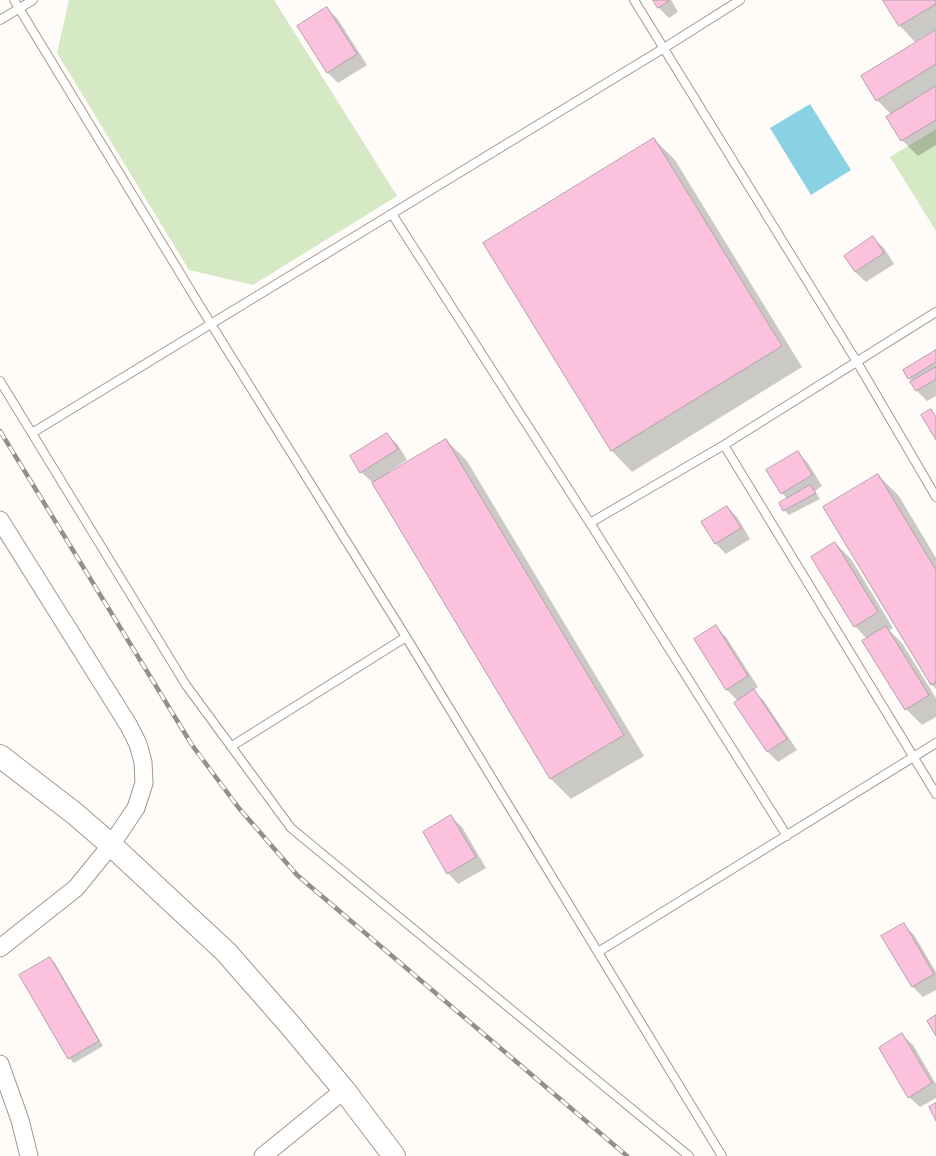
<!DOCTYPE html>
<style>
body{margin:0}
canvas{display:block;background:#fefbf8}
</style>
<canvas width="936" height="1156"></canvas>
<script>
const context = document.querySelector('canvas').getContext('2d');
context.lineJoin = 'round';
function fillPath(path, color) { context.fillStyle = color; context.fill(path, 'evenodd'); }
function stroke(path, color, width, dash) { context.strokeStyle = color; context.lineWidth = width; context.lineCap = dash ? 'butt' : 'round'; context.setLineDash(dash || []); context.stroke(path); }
fillPath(new Path2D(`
 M69,0H274L397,196L253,285L189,270L57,53Z
 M936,129V231L890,157Z`), '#d5eac4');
fillPath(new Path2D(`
 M810,104L851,170L811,195L770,128Z`), '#89d2e3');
fillPath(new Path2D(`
 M654,0H671L678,12L669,18L658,7Z
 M884,0H936V29L915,42L900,26Z
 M326,8L337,18L367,65L338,83L328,73Z
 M936,32V145L918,156L902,140L892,115L877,100Z
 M654,139L675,160L802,367L632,472L612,451L484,244Z
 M873,238L884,248L894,264L866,282L855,272Z
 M936,351V396L927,401L916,390L913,382L909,378Z
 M387,434L398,445L407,460L390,471L391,473L446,440L467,461L644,756L571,799L551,779L372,482L361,472Z
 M797,452L808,463L822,486L815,491L820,499L789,515L784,510L787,499L782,493Z
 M878,475L899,496L936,558V689L932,685L825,507Z
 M727,507L737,517L750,539L726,554L715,543Z
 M835,543L851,559L893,628L889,630L902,643L936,698V717L922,725L906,709L864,641L867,639L855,626Z
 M716,627L726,637L758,687L753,690L764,701L797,750L778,762L768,752L736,703L738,701L726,689Z
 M451,817L462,827L486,868L458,884L448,873Z
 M904,925L914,935L936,972V990L923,997L913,987L883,937Z
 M50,958L55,963L103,1046L74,1063L69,1058Z
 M902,1035L913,1045L936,1084V1098L920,1107L909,1097Z`), '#0003');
const building = new Path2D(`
 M653,0H668L669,1L658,8Z
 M883,0H936V4L899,26Z
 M327,7L357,54L327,73L297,26Z
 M936,30V64L876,101L861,76Z
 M936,86V120L901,141L886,117Z
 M654,138L782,346L611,451L483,243Z
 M873,236L884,253L855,272L844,256Z
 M936,350V362L908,379L903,370Z
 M936,367V379L916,391L910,382Z
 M931,409L936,417V440L921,415Z
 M387,433L398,449L360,473L350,456Z
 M446,439L624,735L550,779L372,483Z
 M798,451L812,475L781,494L766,470Z
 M878,474L936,570V682L931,685L823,507Z
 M810,485L816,493L783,511L779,503Z
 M727,506L741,528L715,544L701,522Z
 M835,542L878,612L854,627L811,557Z
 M716,625L748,676L726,690L694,639Z
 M886,626L929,695L905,710L862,641Z
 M754,689L787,739L767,752L734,703Z
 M451,815L476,857L447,874L423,832Z
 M904,923L934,974L912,987L881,936Z
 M50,957L99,1041L68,1059L19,975Z
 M936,1015V1036L927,1021Z
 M902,1033L932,1083L908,1098L879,1048Z
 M936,1103V1121L929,1107Z`);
fillPath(building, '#fcc1dd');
stroke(building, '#b3a0a9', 1);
const lane = new Path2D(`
 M14,0L211,324L406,637L722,1156
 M634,0L857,362L936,497
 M0,20L33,0
 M392,214L590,523L787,836
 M0,381L186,685L291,828L689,1156
 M32,433L664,48L740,0
 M724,445L936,794
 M590,523L724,445L936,312
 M232,746L406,637
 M598,952L936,743`);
const street = new Path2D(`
 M0,520L129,726L138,744L143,762L144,783L136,808L111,845L76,888L0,948
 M0,1064L20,1120L29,1156
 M263,1156L344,1090`);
const secondary = new Path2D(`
 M0,756L74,813L111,845L226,952L290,1025L344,1090L394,1156`);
stroke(lane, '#a5988b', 10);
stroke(street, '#a5988b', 19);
stroke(secondary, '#a5988b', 24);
stroke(lane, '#fff', 8);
stroke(street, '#fff', 17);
stroke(secondary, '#fff', 22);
const rail = new Path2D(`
 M0,431L192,745L238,807L297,875L627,1156`);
stroke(rail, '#928e89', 4.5);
stroke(rail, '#fff', 3, [9]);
</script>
